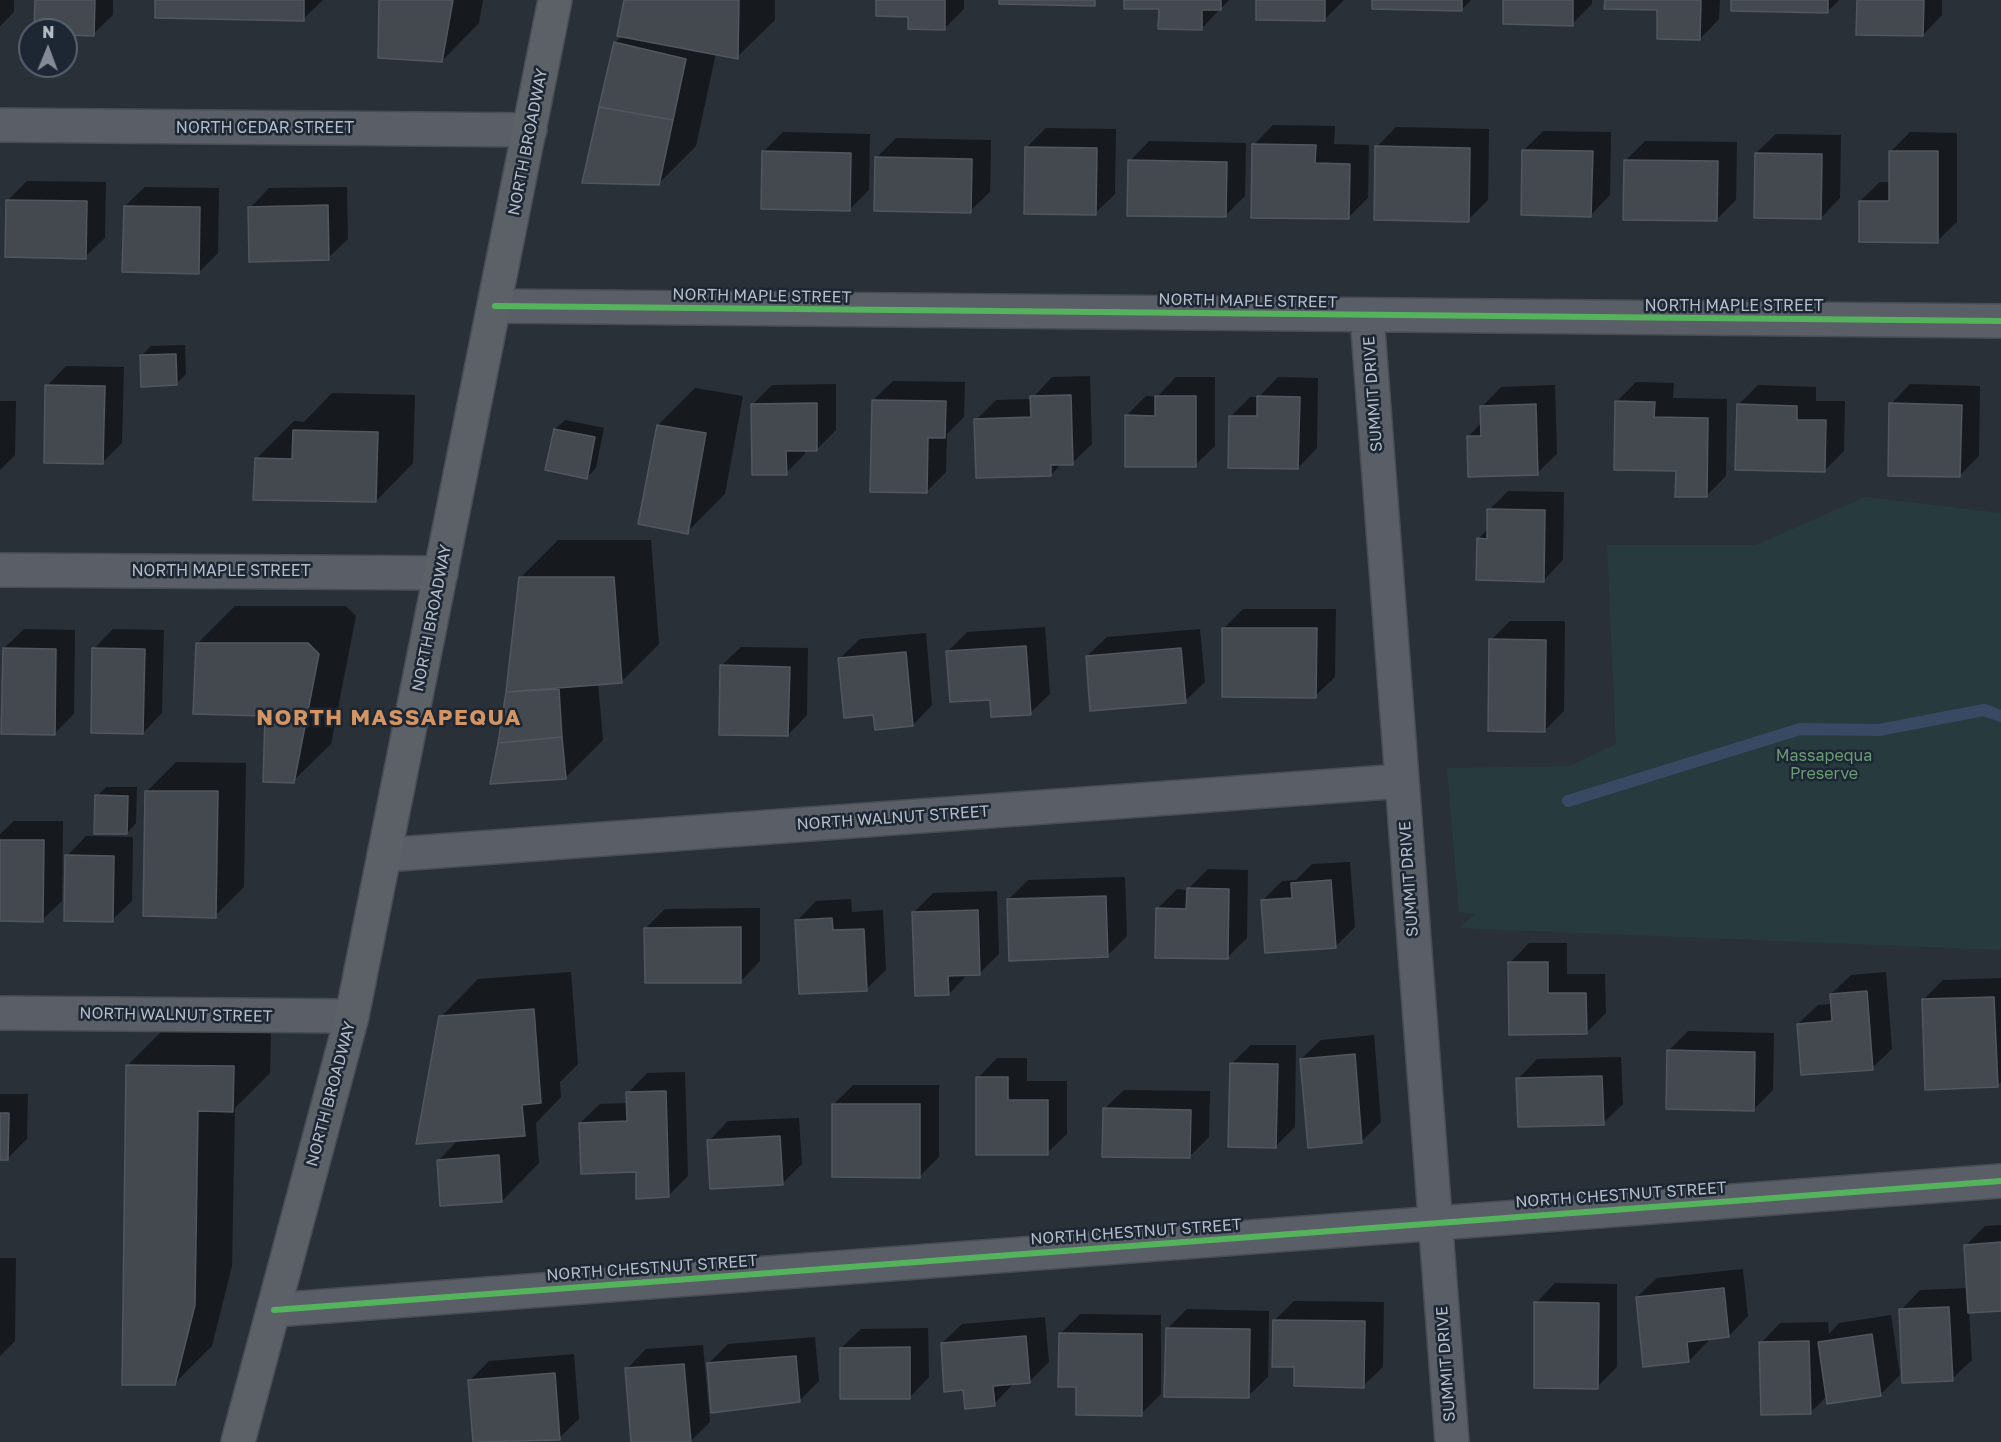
<!DOCTYPE html>
<style>
body{margin:0}
#map{position:relative;width:2001px;height:1442px;overflow:hidden;background:#2a3038;font-family:"Golos Text",sans-serif}
canvas{display:block}
.north{position:absolute;left:18px;top:18px;width:60px;height:60px;box-sizing:border-box;background:#1d2633;border:2px solid #59626f;border-radius:50%;rotate:1deg;font-size:16px;font-weight:700;line-height:24px;text-align:center;color:#b4bcc9}
.north::after{content:'';display:block;margin:auto;width:21px;height:27px;background:#848b96;clip-path:polygon(50% 0,100% 100%,50% 72%,0 100%)}
</style>
<div id="map">
<canvas width="2001" height="1442"></canvas>
<div class="north">N</div>
</div>
<script>
const context = document.querySelector('canvas').getContext('2d');
context.lineJoin = 'round';
function fillPath(path, color) { context.fillStyle = color; context.fill(path, 'evenodd'); }
function stroke(path, color, width, dash) { context.strokeStyle = color; context.lineWidth = width; context.lineCap = dash ? 'butt' : 'round'; context.setLineDash(dash || []); context.stroke(path); }
function write(font, color, halo, rows, align = 'center') {
  context.font = font + ' "Golos Text",sans-serif'; context.lineWidth = 5; context.setLineDash([]); context.textBaseline = 'middle'; context.strokeStyle = halo; context.fillStyle = color; for (const [text, x, y, turn = 0] of rows) {
    context.save(); context.translate(x, y); context.rotate((+turn || 0) * Math.PI / 180); context.textAlign = isNaN(turn) ? turn : align; if (halo) context.strokeText(text, 0, 0); context.fillText(text, 0, 0); context.restore();
  }
}
fillPath(new Path2D(`
 M1865,497L2001,513V950L1459,928L1475,914L1459,912L1447,768L1570,766L1616,744L1607,545H1756Z`), '#273a3e');
fillPath(new Path2D(`
 M0,0H14V12L0,26Z
 M36,0H113V15L93,34H66V30H36Z
 M157,0H323L303,19Z
 M380,0H483L479,23L442,61Z
 M625,0H775V20L737,57L716,53L696,146L659,183L615,43L623,35Z
 M878,0H964V9L944,29Z
 M1126,0H1229L1201,29L1160,8Z
 M1258,0H1344L1324,20Z
 M1374,0H1471L1462,9Z
 M1505,0H1592V4L1572,24Z
 M1606,0H1720L1719,19L1700,39L1659,9Z
 M1733,0H1839L1827,12Z
 M1858,0H1942V15L1923,35Z
 M1273,125L1335,126L1334,144L1369,145L1368,198L1348,218L1254,145Z
 M1396,127L1489,129L1488,200L1468,220L1377,147Z
 M1046,128L1116,129L1115,194L1095,213L1027,147Z
 M1543,131L1611,132L1610,195L1591,215L1523,151Z
 M783,132L870,134L869,190L850,209L763,152Z
 M1910,132L1957,133V222L1937,241L1860,201L1880,182H1890L1891,151Z
 M1776,134L1841,135L1840,198L1821,218L1756,153Z
 M896,138L991,140L990,192L970,211L877,157Z
 M1149,141L1246,143L1245,196L1225,216L1130,161Z
 M1645,141L1737,142L1736,200L1716,220L1626,160Z
 M27,181L106,182L105,238L85,257L8,200Z
 M145,187L219,188L218,253L199,272L125,206Z
 M347,187L348,239L328,258L250,208L269,188Z
 M185,345L186,374L176,384L141,356L151,346Z
 M66,366L124,367L122,443L103,462L47,386Z
 M1090,376L1092,444L1072,463H1062L1051,475L976,420L996,400L1032,399L1052,377Z
 M1176,377H1215V446L1195,465L1126,416L1146,396L1157,397Z
 M1278,377L1318,378L1317,448L1298,468L1231,416L1250,397H1259Z
 M893,381L965,382L964,417L947,434L946,472L926,492L873,400Z
 M1636,382L1674,383L1673,398L1727,399L1726,476L1706,496L1677,469L1616,402Z
 M836,384V430L817,449H805V454L786,473L752,405L772,385Z
 M1910,384L1980,386L1979,456L1960,475L1891,404Z
 M1555,385L1557,454L1537,473L1468,437L1482,422V407L1501,387Z
 M1758,385L1816,387V401H1845L1844,451L1824,471L1738,405Z
 M695,388L743,396L725,494L687,532L658,425Z
 M332,393L415,395L413,463L376,501L256,459L294,421L304,422Z
 M0,401H16L15,455L0,470Z
 M565,420L604,428L596,468L587,477L555,429Z
 M1508,491L1564,492L1563,560L1544,580L1478,539L1489,528V510Z
 M558,540H651L659,644L621,682L598,683L603,740L565,778L508,692L521,577Z
 M235,606H346L356,616L331,744L293,781L267,714L198,643Z
 M1243,609H1336L1335,677L1315,696L1224,628Z
 M1510,621H1565L1564,711L1544,731L1491,640Z
 M1045,627L1050,694L1030,713L992,698L948,651L967,632Z
 M24,629L75,630L74,714L54,734L4,648Z
 M113,629L164,630L162,713L143,733L94,649Z
 M1200,629L1205,682L1185,701L1087,656L1107,637Z
 M926,633L932,705L913,725L874,714L840,658L860,639Z
 M741,647L808,648L807,715L788,735L721,666Z
 M176,762L246,763L244,887L215,916L147,791Z
 M106,787H137L136,823L127,833L97,796Z
 M14,821H63L62,901L42,920H0V834Z
 M86,836L133,837L132,901L112,920L67,856Z
 M1350,862L1355,927L1335,947L1263,900L1282,881L1296,880L1312,864Z
 M1208,869L1248,870L1247,938L1227,958L1157,909L1177,889L1187,890Z
 M1125,877L1127,936L1107,956L1009,899L1028,880Z
 M997,891L999,954L979,974H968L949,994L914,912L933,893Z
 M851,899L852,912L883,910L886,970L866,989L797,921L816,901Z
 M760,908V961L741,981L646,928L665,909Z
 M1529,943H1567V974H1605L1606,1013L1586,1033L1510,963Z
 M571,972L578,1064L560,1082L561,1097L536,1123L539,1163L502,1201L439,1160L459,1139L441,1017L478,979Z
 M1886,972L1892,1049L1872,1068L1798,1024L1818,1005L1832,1004L1831,994L1851,975Z
 M2001,978V1082L1997,1086L1923,1000L1943,980Z
 M165,1028L271,1029L270,1073L235,1108L232,1266L212,1346L174,1384L127,1066Z
 M1688,1031L1774,1033L1773,1090L1754,1109L1668,1051Z
 M1374,1035L1381,1122L1362,1141L1301,1059L1321,1040Z
 M1251,1045H1296L1295,1127L1275,1147L1231,1064Z
 M1621,1057L1623,1104L1603,1123L1518,1079L1537,1059Z
 M997,1058H1027V1081H1067V1134L1047,1153L978,1078Z
 M685,1072L688,1176L668,1196L580,1123L600,1104L628,1103V1093L647,1073Z
 M853,1085H939V1157L920,1176L834,1104Z
 M1124,1090L1210,1091L1209,1137L1189,1157L1104,1109Z
 M0,1094H28L27,1139L7,1159H0Z
 M799,1118L802,1164L783,1183L709,1141L728,1121Z
 M2001,1225V1309L1969,1311L1972,1360L1952,1379L1901,1310L1920,1290L1968,1288L1965,1246L1985,1226Z
 M0,1258H16L15,1341L0,1356Z
 M1743,1269L1748,1316L1729,1336L1708,1338V1341L1689,1361L1637,1297L1657,1278Z
 M1555,1283L1617,1284V1367L1597,1387L1536,1303Z
 M1294,1301L1384,1302L1383,1367L1363,1386L1296,1366L1275,1320Z
 M1187,1309L1269,1311L1268,1377L1248,1396L1167,1329Z
 M1080,1314L1161,1315V1394L1141,1414L1078,1386L1060,1334Z
 M1891,1315L1900,1375L1880,1395H1828L1810,1413L1761,1343L1780,1323L1828,1322L1829,1334L1839,1323Z
 M1045,1317L1049,1362L1029,1382L1014,1383L994,1404L964,1389L942,1343L962,1324Z
 M928,1328L929,1377L910,1397L841,1348L861,1329Z
 M815,1337L819,1381L800,1400L708,1364L728,1344Z
 M703,1345L710,1422L690,1442H633L627,1369L646,1349Z
 M574,1354L579,1419L559,1438L475,1442L470,1380L489,1361Z`), '#0007');
stroke(new Path2D(`
 M1568,801L1800,729L1879,730L1984,710L2001,716`), '#384963', 12);
const building = new Path2D(`
 M35,0H95L94,36L66,35V30H34Z
 M155,0H304V21L155,18Z
 M379,0H453L442,62L378,58Z
 M624,0H739L738,59L617,36Z
 M876,0H945V30L908,29V17L876,16Z
 M999,0H1095V6L999,4Z
 M1124,0H1221V10H1202V30L1158,29L1159,9H1124Z
 M1256,0H1325V21L1256,20Z
 M1372,0H1462V11L1372,9Z
 M1503,0H1573V26L1503,24Z
 M1605,0H1701L1700,40L1657,39V10L1604,9Z
 M1731,0H1828V13L1731,11Z
 M1857,0H1924L1923,36L1856,35Z
 M614,42L686,59L673,120L599,107Z
 M599,107L673,120L659,185L582,183Z
 M1252,144L1316,145L1315,163L1350,164L1349,219L1251,218Z
 M1375,146L1470,148L1469,222L1374,220Z
 M1025,147L1097,148L1096,215L1024,214Z
 M1522,150L1593,151L1591,217L1521,215Z
 M762,151L851,153L850,211L761,209Z
 M1889,151H1938V243L1859,242V201H1889Z
 M1755,153L1822,154L1821,219L1754,218Z
 M875,157L972,159L971,213L874,211Z
 M1128,160L1227,162L1226,217L1127,216Z
 M1624,160L1718,161L1717,221L1623,220Z
 M6,200L87,201L86,259L5,257Z
 M328,205L329,260L249,262L248,207Z
 M124,206L200,207L199,274L122,272Z
 M176,354L177,385L141,387L140,355Z
 M45,385L105,386L103,464L44,463Z
 M1071,395L1073,465H1051V476L976,478L974,419L1031,417L1030,396Z
 M1155,396H1196V467H1125V415L1155,416Z
 M1257,396L1300,397L1298,469L1228,468L1229,416H1257Z
 M872,400L946,401L945,438H928L927,493L870,492Z
 M1615,401L1655,402L1654,417L1708,418L1707,497H1675L1676,471L1614,470Z
 M817,403V451H786L787,475H752L751,404Z
 M1889,403L1962,405L1960,477L1888,476Z
 M1536,404L1538,475L1468,477L1467,436H1481L1480,406Z
 M1737,404L1797,406V420H1826L1825,472L1735,470Z
 M657,425L706,433L688,534L638,524Z
 M554,429L595,437L587,479L545,470Z
 M293,430L378,432L376,502L253,500L255,458L292,459Z
 M1487,509L1545,510L1544,582L1476,580L1477,538L1487,539Z
 M519,577H614L622,683L506,692Z
 M1222,628H1317L1316,698L1222,697Z
 M1489,639L1546,640L1545,732L1488,731Z
 M196,643H308L319,654L294,783L263,782L265,716L193,714Z
 M1026,646L1031,715L991,717L990,700L950,702L946,651Z
 M3,648L56,649L55,735L1,734Z
 M92,648L145,649L143,734L91,733Z
 M1181,648L1186,703L1090,711L1086,656Z
 M906,652L913,726L875,730L873,715L844,718L838,658Z
 M720,665L790,667L788,736L719,735Z
 M559,689L562,737L498,743L506,692Z
 M562,737L566,779L490,784L498,743Z
 M145,791H218L216,918L143,916Z
 M95,795L128,796L127,834H94Z
 M0,840H44L43,922L0,921Z
 M65,855L114,856L113,922L64,921Z
 M1331,880L1336,948L1265,953L1261,900L1292,898L1291,883Z
 M1187,888L1229,889L1228,959L1155,958L1156,908L1186,909Z
 M1106,896L1108,957L1009,961L1007,899Z
 M978,910L980,975L948,976L949,995L915,996L912,912Z
 M832,918L833,930L864,929L867,991L799,994L795,920Z
 M741,927V983H645L644,928Z
 M1508,962H1548V993H1586L1587,1034L1509,1035Z
 M1867,991L1873,1070L1801,1075L1797,1024L1832,1021L1830,994Z
 M1994,997L1998,1087L1925,1090L1922,999Z
 M534,1009L541,1103L522,1105L525,1136L416,1144L439,1016Z
 M1667,1050L1755,1052L1754,1111L1666,1109Z
 M1355,1054L1362,1143L1308,1148L1300,1059Z
 M1230,1063L1278,1064L1276,1148L1228,1147Z
 M126,1065L234,1066L233,1112L198,1111L195,1305L175,1385H122Z
 M1602,1076L1604,1125L1518,1127L1516,1078Z
 M976,1077H1008V1100H1048V1155H976Z
 M666,1091L669,1197L636,1199V1172L581,1174L579,1123L627,1121L626,1092Z
 M832,1104H920V1178L832,1177Z
 M1103,1108L1191,1110L1190,1158L1102,1157Z
 M0,1113H9L8,1160H0Z
 M780,1136L783,1185L710,1189L707,1140Z
 M499,1155L502,1202L440,1206L437,1160Z
 M2001,1242V1311L1968,1313L1964,1245Z
 M1724,1288L1729,1337L1687,1342L1689,1362L1643,1367L1636,1297Z
 M1534,1302L1599,1303L1598,1389L1534,1388Z
 M1949,1307L1953,1381L1902,1383L1899,1309Z
 M1273,1320L1365,1321L1364,1388L1294,1386V1367H1272Z
 M1166,1328L1250,1329L1249,1398L1164,1397Z
 M1059,1333L1142,1334V1416L1076,1415V1387H1058Z
 M1872,1334L1881,1396L1827,1404L1818,1342Z
 M1026,1336L1030,1383L993,1386L995,1406L965,1409L963,1390L944,1392L941,1343Z
 M1809,1341L1811,1414L1761,1415L1759,1342Z
 M910,1347V1399H840V1348Z
 M796,1356L800,1402L711,1413L707,1363Z
 M684,1364L691,1442H631L625,1368Z
 M555,1373L560,1440L473,1442L468,1380Z`);
fillPath(building, '#444950');
stroke(building, '#52575f', 1.5);
const minor = new Path2D(`
 M0,125L530,130
 M495,306L2001,321
 M1367,316L1452,1442
 M0,570L441,573
 M384,855L1402,781
 M0,1013L352,1016
 M274,1310L2001,1181`);
const major = new Path2D(`
 M238,1442L352,1016L555,0`);
stroke(minor, '#484c53', 36);
stroke(major, '#484c55', 36);
stroke(minor, '#5a5e66', 33);
stroke(major, '#5c6168', 33);
stroke(new Path2D(`
 M495,306L2001,321
 M274,1310L2001,1181`), '#56b35d', 6);
write('16px', '#b4bcc9', '#1d2633', [
 ["NORTH CEDAR STREET",265,128],
 ["NORTH BROADWAY",528,142,-79],
 ["NORTH MAPLE STREET",762,296,1],
 ["NORTH MAPLE STREET",1248,301,1],
 ["NORTH MAPLE STREET",1734,306],
 ["SUMMIT DRIVE",1373,394,-94],
 ["NORTH MAPLE STREET",221,571],
 ["NORTH BROADWAY",432,618,-79],
 ["NORTH WALNUT STREET",893,818,-4],
 ["SUMMIT DRIVE",1409,879,-94],
 ["NORTH WALNUT STREET",176,1015,1],
 ["NORTH BROADWAY",331,1094,-75],
 ["NORTH CHESTNUT STREET",1621,1195,-4],
 ["NORTH CHESTNUT STREET",1136,1232,-4],
 ["NORTH CHESTNUT STREET",652,1268,-4],
 ["SUMMIT DRIVE",1446,1364,-94]
]);
write('16px', '#6b9a76', '#1d2633', [
 ["Massapequa",1824,756],
 ["Preserve",1824,774]
]);
context.letterSpacing = '1.5px';
write('bold 22px', '#d59563', '#1d2633', [
 ["NORTH MASSAPEQUA",389,718]
]);
context.letterSpacing = '0px';
</script>
